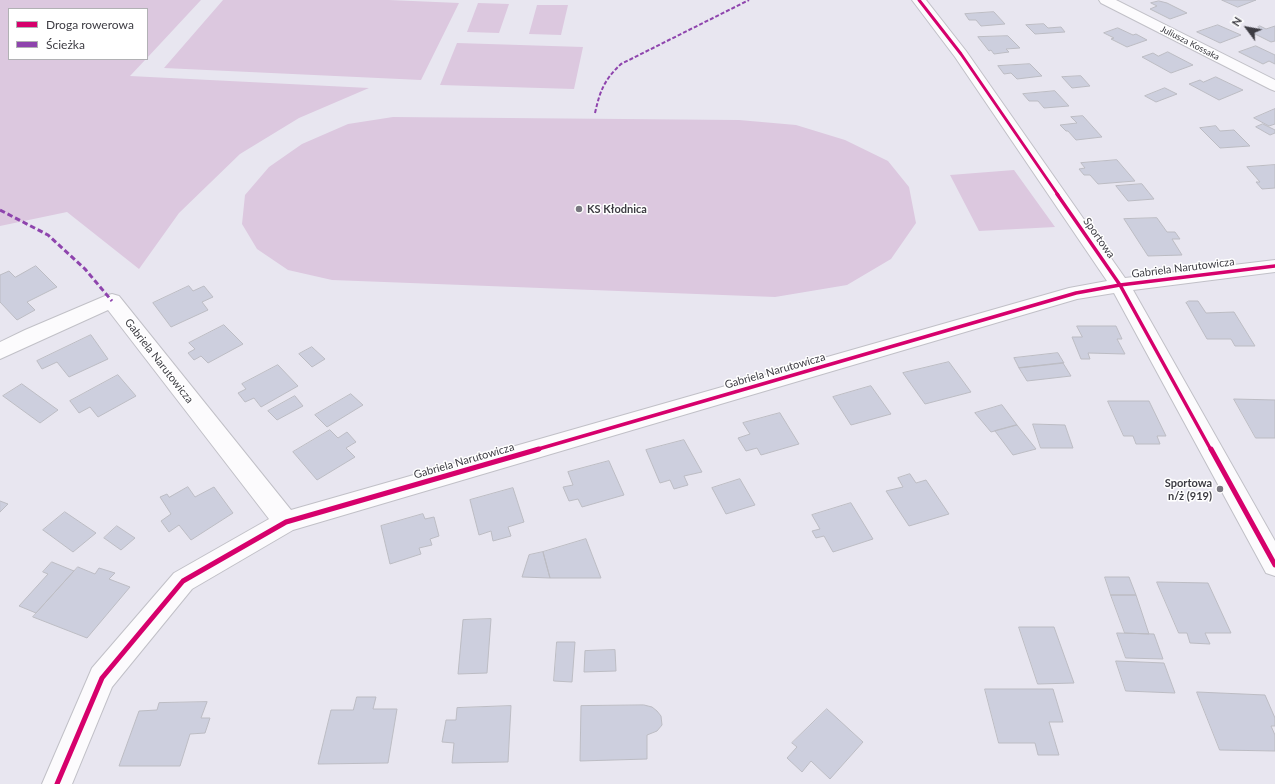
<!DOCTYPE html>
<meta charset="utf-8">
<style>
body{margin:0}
#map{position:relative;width:1275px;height:784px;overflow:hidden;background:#e8e6f0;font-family:Lato,sans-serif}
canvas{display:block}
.legend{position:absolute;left:8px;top:8px;width:140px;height:52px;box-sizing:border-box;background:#fff;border:1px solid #b1b1b4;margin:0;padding:5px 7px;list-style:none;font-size:12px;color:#3d3c43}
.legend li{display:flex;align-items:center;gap:8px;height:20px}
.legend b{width:20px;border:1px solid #b1b1b4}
.north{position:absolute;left:1227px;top:8px;width:40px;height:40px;-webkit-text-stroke:3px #fff;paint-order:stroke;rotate:302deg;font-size:11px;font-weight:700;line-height:16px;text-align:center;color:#3d3c43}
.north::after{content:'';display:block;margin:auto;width:14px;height:18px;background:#3d3c43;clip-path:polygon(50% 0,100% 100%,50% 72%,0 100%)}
</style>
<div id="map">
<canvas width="1275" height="784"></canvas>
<ul class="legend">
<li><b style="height:5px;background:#d6006c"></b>Droga rowerowa</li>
<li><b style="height:5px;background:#8e44ad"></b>Ścieżka</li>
</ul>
<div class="north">N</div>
</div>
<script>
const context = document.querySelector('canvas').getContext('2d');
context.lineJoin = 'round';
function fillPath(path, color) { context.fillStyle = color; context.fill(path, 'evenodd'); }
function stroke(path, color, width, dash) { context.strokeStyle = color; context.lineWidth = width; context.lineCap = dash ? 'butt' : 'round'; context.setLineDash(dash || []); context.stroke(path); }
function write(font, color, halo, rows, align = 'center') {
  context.font = font + ' Lato,sans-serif'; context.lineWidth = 3; context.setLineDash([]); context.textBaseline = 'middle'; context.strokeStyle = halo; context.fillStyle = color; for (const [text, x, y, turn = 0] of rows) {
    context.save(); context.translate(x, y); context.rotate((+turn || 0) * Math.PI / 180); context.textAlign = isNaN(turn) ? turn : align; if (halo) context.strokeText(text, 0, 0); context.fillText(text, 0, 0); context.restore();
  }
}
fillPath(new Path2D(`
 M0,0H201L147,58V9H9V59H146L130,76L369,88L299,118L240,154L179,213L139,269L67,212L0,226Z
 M223,0H389L459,3L421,80L164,68Z
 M478,3L509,4L499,33L467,32Z
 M537,5H568L561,35L529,34Z
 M457,43L583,47L574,89L440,85Z
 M393,117L739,120L796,125L845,140L888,161L909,187L916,223L891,259L847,285L775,297L332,280L288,270L257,249L242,224L245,195L269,167L302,144L348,124Z
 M1014,170L1055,227L979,231L950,175Z`), '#dcc8df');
const building = new Path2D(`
 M1222,0H1256L1238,7Z
 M1159,1L1167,3L1187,13L1170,19L1150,9L1157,6L1151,3Z
 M994,12L1005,24L981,26L976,20H969L965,14Z
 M1044,24L1048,28L1061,27L1065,32L1035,34L1026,25Z
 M1218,25L1241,35L1220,43L1197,32Z
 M1260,26L1266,29L1275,26V41L1271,42L1251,32L1260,28L1258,27Z
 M1118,28L1133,35L1136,34L1147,40L1127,47L1111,39L1114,38L1104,33Z
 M1008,36L1020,48L1006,49L1009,52L994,54L991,50L989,51L978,37Z
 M1256,46L1275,55V64L1269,61L1263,64L1239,52Z
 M1168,52L1193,65L1171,73L1142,57L1153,53L1158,56Z
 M1030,64L1042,76L1017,79L1011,73L1004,74L998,66Z
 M1081,76L1090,86L1072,88L1062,77Z
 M1216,77L1243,90L1219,100L1189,84L1200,80L1203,82Z
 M1165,88L1177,94L1156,102L1145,96Z
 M1055,91L1069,106L1044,108L1038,101H1029L1023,94Z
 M1275,109V124L1269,126L1254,118Z
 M1083,116L1102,137L1076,140L1068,131H1066L1060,125L1077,123L1071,117Z
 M1263,124L1275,130V133L1270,135L1256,127Z
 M1216,126L1220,131L1234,130L1250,146L1220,148L1200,128Z
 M1117,160L1135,181L1098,184L1090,175H1084L1079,169L1085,168L1081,163Z
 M1275,165V188L1262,189L1256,182H1260L1247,167Z
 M1142,184L1154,199L1128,201L1116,186Z
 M1157,218L1167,232H1175L1180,239H1172L1182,255L1148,256L1124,219Z
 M36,266L57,287L27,302L35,310L17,320L0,302V275L9,271L15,277Z
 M189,286L193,291L204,286L213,297L202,302L208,310L171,327L153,303Z
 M1189,301H1198L1206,313L1234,312L1255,346H1235L1231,339H1207L1187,304L1186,303Z
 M224,325L243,344L208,363L201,356L194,360L188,353L195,349L189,343Z
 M1077,326H1116L1122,339H1117L1125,354L1088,353L1090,359H1081L1072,337H1082Z
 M91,335L108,359L69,377L57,362L42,369L37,361Z
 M312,347L325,359L312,367L299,354Z
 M1058,353L1064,363L1019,368L1014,358Z
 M949,362L971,392L925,404L903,373Z
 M1063,363L1071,376L1027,381L1019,368Z
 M278,365L298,386L261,407L254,398L245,402L238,393L246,389L242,384Z
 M118,375L136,396L98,417L90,407L79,413L70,401Z
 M22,384L58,410L40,423L3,396Z
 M871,386L891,414L851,425L833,397Z
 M351,394L363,405L327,427L315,415Z
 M295,396L303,406L277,420L268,411Z
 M1234,399L1275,400V438H1256Z
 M1108,401H1149L1166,436H1157L1160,444H1136L1133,436H1124Z
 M1002,405L1017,425L991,432L975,413Z
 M780,413L799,444L761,455L757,448L746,451L738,438L750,434L743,423Z
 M1033,424L1065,425L1073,448H1041Z
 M1017,425L1036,449L1013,455L995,431Z
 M330,430L338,438L347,432L356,442L346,448L355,457L317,480L293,452Z
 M684,440L702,472L684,476L688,485L674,489L670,480L660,483L646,450Z
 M609,461L624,495L582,507L578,499L569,501L563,487L573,485L568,472Z
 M910,474L916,483L926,480L949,514L909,526L886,491L903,487L898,478Z
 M740,479L755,505L726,514L712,488Z
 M188,487L195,497L214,487L233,513L191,540L179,525L169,532L161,521L171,514L160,497L167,494L169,497Z
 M513,488L524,522L508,527L511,536L493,541L491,531L479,535L470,500Z
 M0,501L8,504L0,512Z
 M851,503L873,539L833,552L824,536L816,538L812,531L820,529L812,515Z
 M65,512L96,533L73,552L43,530Z
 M423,514L425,519L434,517L439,536L430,539L432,545L419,548L421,554L390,564L381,526Z
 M117,526L135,538L121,550L104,538Z
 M586,539L601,578H550L543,552Z
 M543,552L550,578L522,577L529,555Z
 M52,562L74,571L36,613L19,606L48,574L43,572Z
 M78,567L95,574L99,568L115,573L109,579L130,587L87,638L33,617Z
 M1105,577H1129L1136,595H1111Z
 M1157,582L1208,583L1231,633H1205L1210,644L1190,643L1187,633H1179Z
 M1111,595H1136L1149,634L1125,633Z
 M491,619L487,673L458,674L463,620Z
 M1019,627H1054L1074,683L1038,684Z
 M1117,633L1154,634L1163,659L1126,658Z
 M557,642H575L572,682L554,681Z
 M615,650L616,671L584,672L585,651Z
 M1116,661L1164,663L1175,693L1126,691Z
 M985,689H1053L1063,722H1049L1059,755H1038L1035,743H999Z
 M1197,692L1265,695L1275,718V726H1271L1275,735V751L1220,750Z
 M357,697H376L373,709H397L388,763L318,764L331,710H353Z
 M207,702L201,718H210L205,733L190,734L180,766H119L139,711L157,710L159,703Z
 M644,705L652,707L657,711L661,716L662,725L657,731L647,735V759L580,761L581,706Z
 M511,706L508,762L452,763L454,743L442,742L446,720H456L457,708Z
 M827,709L863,742L830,779L811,761L802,772L787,758L797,747L792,743Z`);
fillPath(building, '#cdcfde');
stroke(building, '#bcbcc3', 1);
const minor = new Path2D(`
 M912,0H926L966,51L1125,278L1275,260V272L1133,290L1275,541V576L1266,573L1114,293L1077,299L293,530L192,589L112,687L72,784H42L92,668L174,573L269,519L108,310L0,359V342L25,330L105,296L112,294L119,296L291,510L1069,288L1107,281L955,57Z
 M1099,0H1116L1275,80V91L1270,89L1101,3Z`);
stroke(minor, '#c1c0c7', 2);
fillPath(minor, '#fcfbfd');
stroke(new Path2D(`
 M595,113C600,91 604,80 621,64L749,0`), '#8e44ad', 2, [4, 2]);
stroke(new Path2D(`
 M0,210L48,235L85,269L112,301`), '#8e44ad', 3, [5.5, 3]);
stroke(new Path2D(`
 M919,0L961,54L1058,195`), '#d6006c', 3);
stroke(new Path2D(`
 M1057,194L1120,285L1211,450
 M535,450L1076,293L1120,285L1275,266`), '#d6006c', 3.5);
stroke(new Path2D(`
 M1211,449L1275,565
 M57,784L102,678L183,581L286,522L539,449`), '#d6006c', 5);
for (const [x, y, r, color] of [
 [579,209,4,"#797880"],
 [1220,489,4,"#797880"]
]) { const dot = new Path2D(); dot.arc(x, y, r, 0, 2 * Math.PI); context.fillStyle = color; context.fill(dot); stroke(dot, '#fff', 1.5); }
write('9px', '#3d3c43', '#fff', [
 ["Juliusza Kossaka",1190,43,27]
]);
write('bold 11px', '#3d3c43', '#fff', [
 ["KS Kłodnica",587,209],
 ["Sportowa",1212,483,"right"],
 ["n/ż (919)",1212,496,"right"]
], 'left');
write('11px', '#3d3c43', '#fff', [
 ["Sportowa",1099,238,55],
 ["Gabriela Narutowicza",1183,268,-7],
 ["Gabriela Narutowicza",159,361,52],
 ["Gabriela Narutowicza",775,371,-16],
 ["Gabriela Narutowicza",464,461,-16]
]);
</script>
